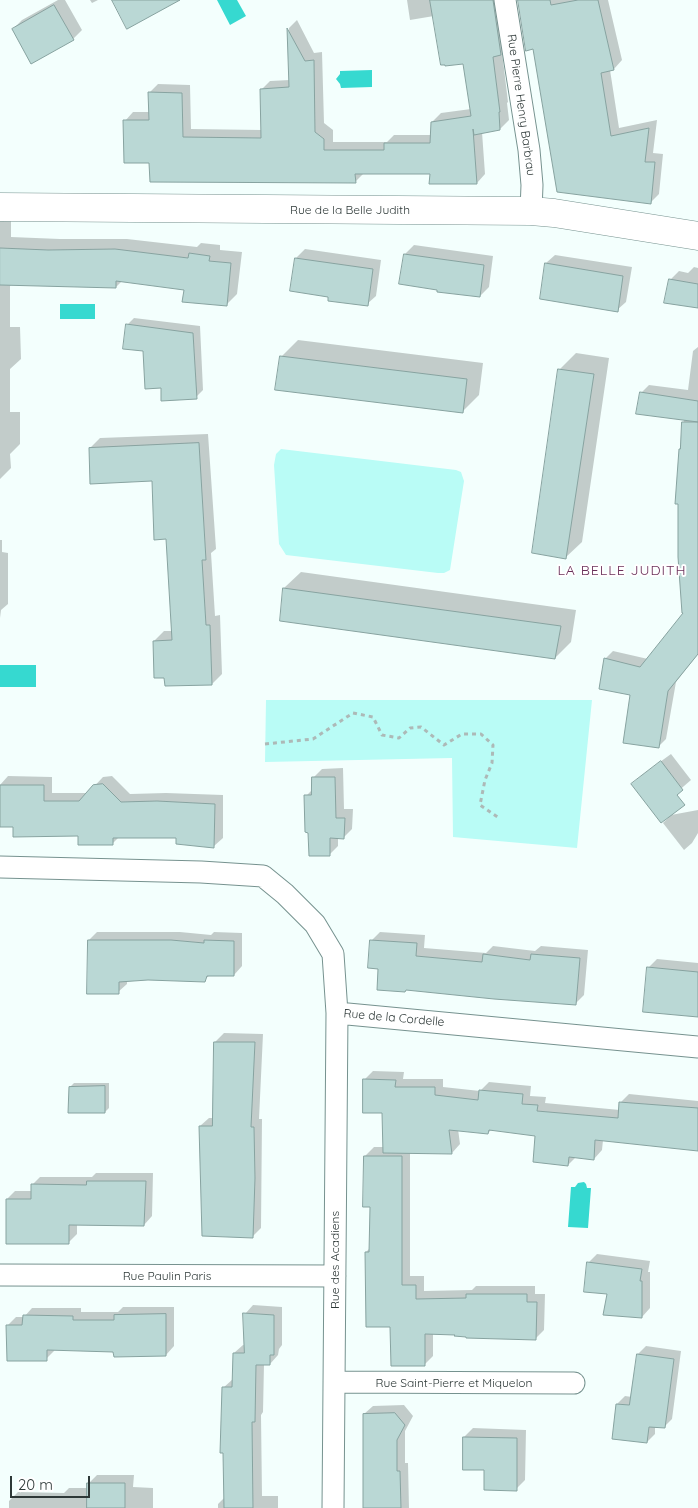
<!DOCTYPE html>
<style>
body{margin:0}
#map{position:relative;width:698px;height:1508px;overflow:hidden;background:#f3fffd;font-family:Quicksand,sans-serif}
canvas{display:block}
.scale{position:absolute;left:10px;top:1476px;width:80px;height:22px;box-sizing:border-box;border:2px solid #2d3837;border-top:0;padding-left:6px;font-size:15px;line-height:18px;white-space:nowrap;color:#2d3837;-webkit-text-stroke:4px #fff;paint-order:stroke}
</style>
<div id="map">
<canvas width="698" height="1508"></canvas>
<div class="scale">20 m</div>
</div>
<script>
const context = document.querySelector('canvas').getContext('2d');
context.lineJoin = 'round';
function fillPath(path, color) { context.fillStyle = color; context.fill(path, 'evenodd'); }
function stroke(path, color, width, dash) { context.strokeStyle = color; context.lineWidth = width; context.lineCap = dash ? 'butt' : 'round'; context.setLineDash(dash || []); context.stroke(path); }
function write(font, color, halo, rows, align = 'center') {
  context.font = font + ' Quicksand,sans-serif'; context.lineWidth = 4; context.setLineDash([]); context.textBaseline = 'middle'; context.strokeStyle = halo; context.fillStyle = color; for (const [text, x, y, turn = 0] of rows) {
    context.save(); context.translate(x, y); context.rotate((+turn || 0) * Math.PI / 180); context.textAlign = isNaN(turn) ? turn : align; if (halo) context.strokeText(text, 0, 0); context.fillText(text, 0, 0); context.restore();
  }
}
fillPath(new Path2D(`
 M281,449L456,470L461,472L464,481L450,570L444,573H438L286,555L279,544L274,465L276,454Z
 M266,700H592L577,848L453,837L452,758L265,762Z`), '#b9fcf6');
fillPath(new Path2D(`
 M217,0H237L246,16L230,25Z
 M372,70V87L341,88L340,84L336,79L340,74V71Z
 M60,304H95V319H60Z
 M0,665H36V687H0Z
 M584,1182L586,1184L587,1188H591L588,1228L568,1227L571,1187H575L578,1183Z`), '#36d9d0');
fillPath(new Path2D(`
 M58,0H65L82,30L73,39L13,29L22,20Z
 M90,0H98L92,3Z
 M407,0H502L509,45L502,52L508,102L507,103L509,120L500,129L482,132L485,174L477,183L431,173H364L355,182L150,162L125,121L133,112H150L149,93L158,84L190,85L191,129L262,130L261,90L270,81L290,80L289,28L297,20L314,53L322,52L324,123L333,130V142H387L394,135H432V122L441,113L471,109L464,62L434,16L410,20Z
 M519,0H608L622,60L614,69L610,70L619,128L657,120L653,153L663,154L659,194L650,203L534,48Z
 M0,219H11V237L60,239H127L197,247L201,243L220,245V250L242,252L237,294L226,305L186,289L122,281L116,287L12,284L10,286V327H20L21,359L10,369V412H20V444L10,454L11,468L0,479Z
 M414,245L493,256L489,287L480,296L405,254Z
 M305,249L381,260L376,296L367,304L296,258Z
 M555,255L632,267L626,302L617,310L546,263Z
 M694,267L698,268V306L670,280L679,271L688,273Z
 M134,318L200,326L203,390L196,397L162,387L144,349L127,325Z
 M298,340L483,363L479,395L462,412L281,357Z
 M698,347V654L676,682L666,739L658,747L631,694L605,659L613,651L648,659L683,615L679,503L677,502L684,419L641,393L649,385L688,390L693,351Z
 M576,353L609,358L582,542L565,558L560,369Z
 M208,434L216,549L211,553L215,616L220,615L222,674L212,684L154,641L164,631H172L167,538L153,480L90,448L100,438Z
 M0,540H2V552L8,553V604L1,610L0,618Z
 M301,572L576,610L571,642L555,658L284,588Z
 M671,754L691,780L654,812L633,784L642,775Z
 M343,768L344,809H353L352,829L343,838H338V846L329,855L306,796L313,789L314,777L322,769Z
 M8,776L52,777V793H88L103,777L112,776L130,794L166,793L223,795V838L214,846L178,836L119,837L113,843L79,835L15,825L0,826V785Z
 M698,810V833L692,843L684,850L663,823L671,815Z
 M97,932H180L211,935L214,932L242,933V966L234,975H210L204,980H127V984L118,992L89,940Z
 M380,932L425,935L424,948L486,953L493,946L535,951L541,946L588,950L584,995L576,1003L379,968L371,941Z
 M657,959L698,963V1016L648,968Z
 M224,1033L263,1034L259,1119H262L261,1228L253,1236L200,1126L209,1118H214L215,1042Z
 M373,1071L404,1072L403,1079H443V1087L480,1091L489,1082L531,1086L530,1096L546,1097L545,1103L620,1110L621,1102L629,1094L698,1101V1150L603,1140L602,1150L594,1159L576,1157L568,1165L537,1134L492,1129L488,1133L458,1129L460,1144L452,1153L410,1152V1276H424V1291L472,1290L476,1286H535V1294H545L544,1330L535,1339L433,1333V1356L424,1365L391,1325L366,1252L371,1247L372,1206L365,1156L374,1147H384L383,1112L364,1080Z
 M74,1083H109V1108L105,1112L70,1087Z
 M96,1173H153L152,1216L144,1225L77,1224V1234L69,1242L7,1199L15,1191H32V1185L40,1177H92Z
 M597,1254L650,1261L648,1272H650V1308L642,1317L608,1293L588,1263Z
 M253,1305L282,1307V1345L279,1349L278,1355L270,1364H264L263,1412L261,1415L262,1496H278V1508H218V1504L225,1497L223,1388L233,1379L234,1353L243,1345H245V1314Z
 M123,1307H174V1346L166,1355L55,1349L54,1351L46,1359L8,1325L16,1317H24L32,1308H81V1312H118Z
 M646,1346L681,1351L672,1419L664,1427L655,1426V1434L647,1442L617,1404L625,1396L632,1397L638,1354Z
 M404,1405L413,1416L405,1431V1463H408L409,1508H365L364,1414L373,1406Z
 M473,1428L526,1430L525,1480L516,1489L464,1437Z
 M97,1475H134L133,1487L153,1488V1508H9V1501L18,1492L64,1493L69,1488H88V1484Z`), '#0003');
const building = new Path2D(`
 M112,0H180L127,29Z
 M430,0H493L501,55L493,57L500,112H499L500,130L474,135L473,129L477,184H429L430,174H355L356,183L150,182L149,163H124L123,120H149L148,92L182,93L183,137L261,138L260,89L289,87L287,28L305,61L314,60L315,132L324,139V150H384V143H430L431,122L471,116L463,64L445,66V65H441Z
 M518,0H550L551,5L578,0H598L614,70L601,73L611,136L649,128L645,162H655L651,204L557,192L533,49L526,51Z
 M54,5L74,40L31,64L12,29Z
 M0,248L48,250L115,249L188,258L189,253L210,256L209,261L231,263L227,306L182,302L184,290L116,281V288L0,285Z
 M404,254L484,265L480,297L437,292V290L399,284Z
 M295,258L373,269L368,306L328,301V297L290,291Z
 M545,263L623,276L618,312L540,299Z
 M669,279L698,284V308L664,303Z
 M126,324L193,333L197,399L161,401V388L145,389L143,351L123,349Z
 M280,356L467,379L463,413L275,390Z
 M558,369L594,374L566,559L532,553Z
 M640,392L698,401V422L636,414Z
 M682,422H698V654L668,691L659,748L623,743L630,695L599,689L604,658L640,667L683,613H682L678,557V504H675L679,449H680Z
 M199,443L206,560H202L206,625H210L212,685L165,686L164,678H154L153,641L172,640L166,539L154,540L152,481L90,484L89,448Z
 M283,588L561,626L555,659L280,621Z
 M661,761L683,790L677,795L685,805L661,823L631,784Z
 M312,777H335L336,818H345L344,839L330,838V856H309L308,833L305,832L304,795H311Z
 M103,784L121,802L157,801L215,804L214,848L176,844V838H113V845H78V836L13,837V827H0V785H44V801H79L93,785Z
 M88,940H171L204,943V940L234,941V976H207L205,982L148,980L119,982V994H87Z
 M370,940L417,943L416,956L482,962L483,954L530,960L531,954L580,958L576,1005L494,999L406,990L405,992L377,990L378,969L368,968Z
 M647,967L698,972V1017L643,1012Z
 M214,1042H255L251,1127H254L255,1178L253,1238L202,1236L199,1126H212Z
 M363,1079L396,1080L395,1087H435V1095L478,1100L479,1090L523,1094L522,1104L538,1105L537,1111L618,1118L619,1102L698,1108V1151L595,1140L594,1160L569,1157L568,1166L533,1162L535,1136L489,1130L488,1134L449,1130L452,1154L383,1153L382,1113H363Z
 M105,1086V1113H68L69,1087Z
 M364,1156H402V1285H416V1299L466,1298V1294H527V1302H537L536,1340L466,1338V1337L454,1336L455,1335L425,1334V1366H391L390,1327H366L365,1252H369L370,1207H363Z
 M87,1181H146L144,1226L69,1225V1244H6V1199H31V1184L86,1185Z
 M587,1262L642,1269L640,1281H642V1318L603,1315L607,1294L584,1292Z
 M243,1313L274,1315V1355H270V1365H256L255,1422H252L253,1508H224L223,1453H220L222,1387H232L233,1353H244Z
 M166,1314V1356L114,1357L113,1352L47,1350V1361H7L6,1325H22L23,1315L73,1316V1320H114V1315Z
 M637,1354L674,1359L665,1428L649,1427L647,1443L612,1439L616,1404L629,1405Z
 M395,1413L405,1425L397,1440V1471H400L401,1508H363V1414Z
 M463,1437L517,1438V1491L484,1490V1470H463Z
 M87,1483H125V1508H87Z`);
fillPath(building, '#bad8d5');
stroke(building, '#87a3a0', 1);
const street = new Path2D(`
 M505,0L529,150L532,185L531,211
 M0,867L201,872L263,876L285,894L315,924L333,954L337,1013L698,1047
 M0,1275L335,1276
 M334,1382L574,1383
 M333,1508L337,1013`);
const secondary = new Path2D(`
 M0,207L531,211L554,213L698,236`);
stroke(street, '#76928f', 23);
stroke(secondary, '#76928f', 29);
stroke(new Path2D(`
 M265,744L313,739L353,713L373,717L382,735L399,738L410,728L421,727L444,745L462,734H481L493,745L492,763L485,780L480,805L499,818`), '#adb9b7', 3, [4, 4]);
stroke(street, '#fff', 21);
stroke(secondary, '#fff', 28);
write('12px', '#2d3837', '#fff', [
 ["Rue Pierre Henry Barbrau",521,105,82],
 ["Rue de la Belle Judith",350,210],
 ["Rue de la Cordelle",394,1018,5],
 ["Rue des Acadiens",335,1260,-90],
 ["Rue Paulin Paris",167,1276],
 ["Rue Saint-Pierre et Miquelon",454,1383]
]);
context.letterSpacing = '1px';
write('14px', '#6b305a', '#fff', [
 ["LA BELLE JUDITH",622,571]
]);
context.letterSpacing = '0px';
</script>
